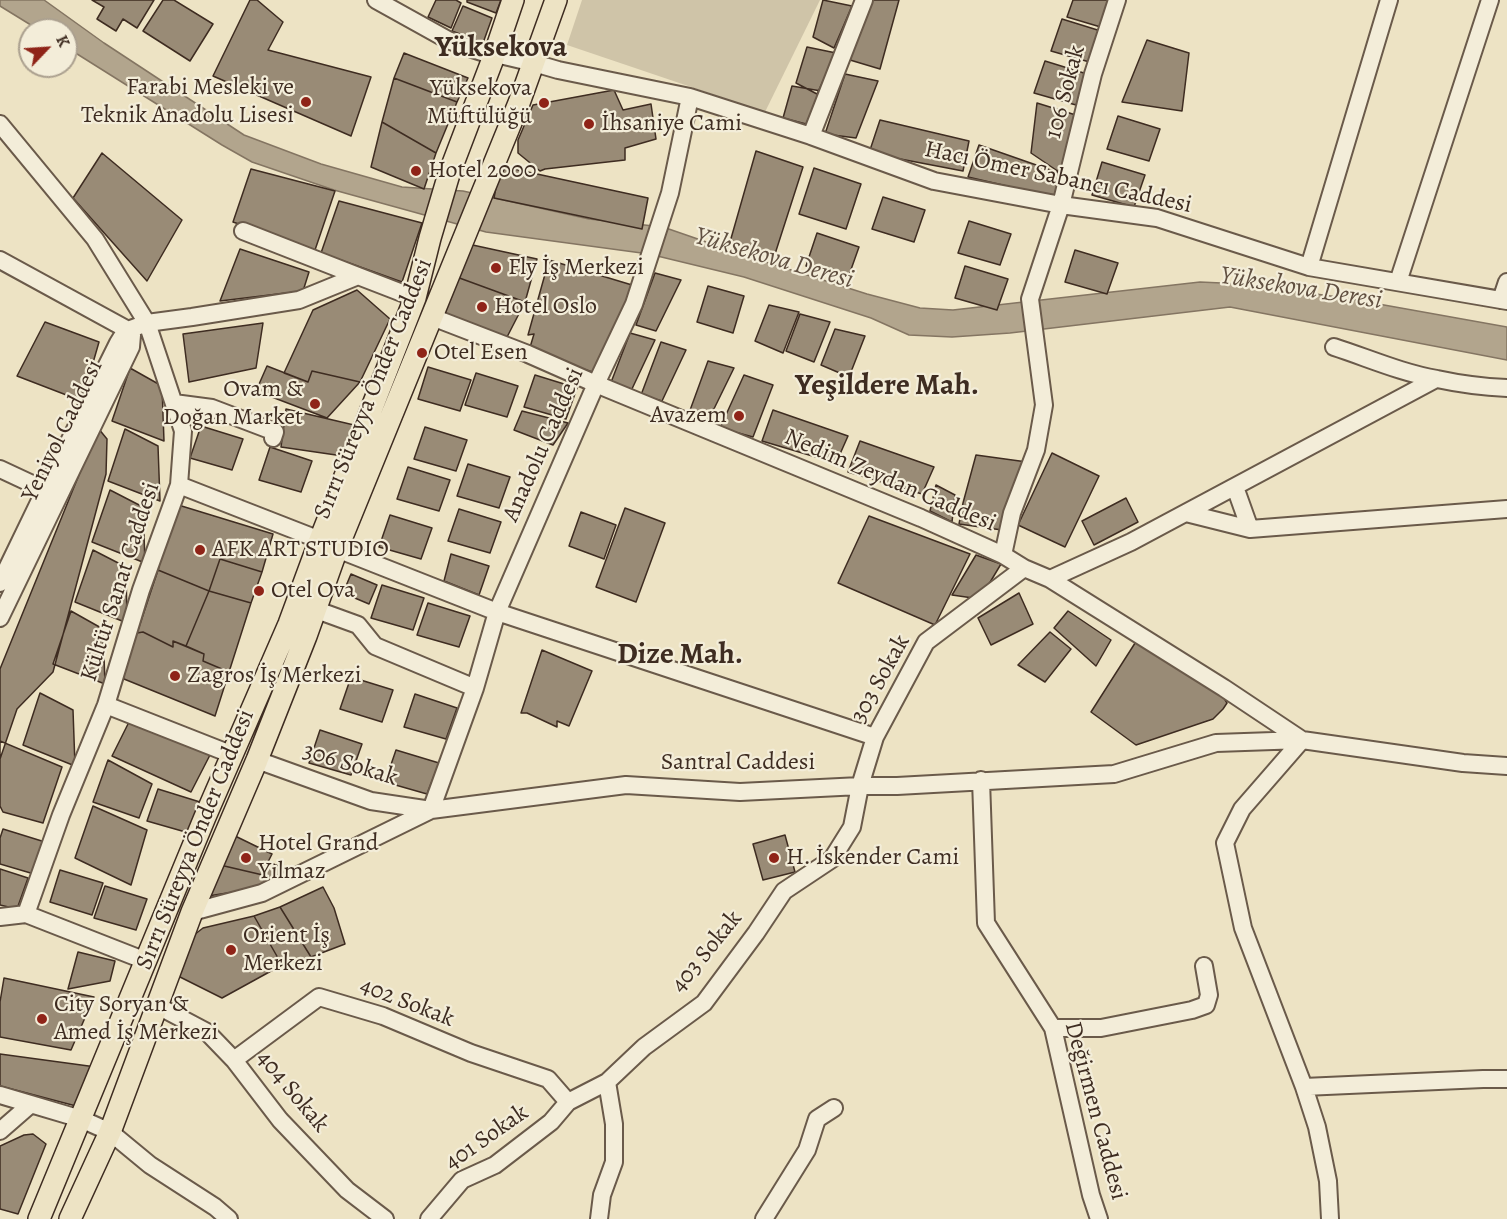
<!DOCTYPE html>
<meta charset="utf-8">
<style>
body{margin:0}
#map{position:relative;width:1507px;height:1219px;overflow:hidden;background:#ede3c4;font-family:Alegreya,serif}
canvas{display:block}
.north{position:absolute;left:18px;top:18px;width:60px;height:60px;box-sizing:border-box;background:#f3edd9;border:2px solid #aba08f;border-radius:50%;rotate:65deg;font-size:16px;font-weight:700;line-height:24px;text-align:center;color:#3e2c21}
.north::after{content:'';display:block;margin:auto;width:21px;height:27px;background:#8f2418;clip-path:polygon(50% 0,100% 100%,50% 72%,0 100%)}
</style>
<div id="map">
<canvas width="1507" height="1219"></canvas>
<div class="north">K</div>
</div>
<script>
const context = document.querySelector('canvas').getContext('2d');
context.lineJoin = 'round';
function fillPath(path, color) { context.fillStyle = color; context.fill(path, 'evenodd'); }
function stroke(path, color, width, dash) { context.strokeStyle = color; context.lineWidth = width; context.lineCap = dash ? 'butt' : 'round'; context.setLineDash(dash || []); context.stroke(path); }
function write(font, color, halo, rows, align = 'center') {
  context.font = font + ' Alegreya,serif'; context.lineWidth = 4.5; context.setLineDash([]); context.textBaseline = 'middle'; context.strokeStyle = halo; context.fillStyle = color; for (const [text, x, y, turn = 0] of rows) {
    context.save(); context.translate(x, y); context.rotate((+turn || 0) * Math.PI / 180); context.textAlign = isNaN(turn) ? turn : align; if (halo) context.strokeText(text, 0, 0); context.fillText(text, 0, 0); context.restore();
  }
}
fillPath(new Path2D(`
 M582,0H820L765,112L567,45Z`), '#cfc4a8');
const water = new Path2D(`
 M0,0H44L104,43L244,135L321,164L402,187L463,191L589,219L663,227L747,256L867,294L920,308L953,310L1200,282L1243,284L1345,298L1507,327V360L1230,307L1010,333L952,337L909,335L871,318L744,277L649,254L486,232L334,190L252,162L222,145L66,47V30H39L0,6Z`);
fillPath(water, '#b2a58d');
stroke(water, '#847562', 1.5);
const building = new Path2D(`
 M92,0H154L137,28L123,19L116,31L97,19L104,7Z
 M163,0H174L213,24L190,61L143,31Z
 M250,0H257L283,22L268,50L371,77L351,136L213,76Z
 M436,0H456L461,3L451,28L428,17Z
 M467,0H501L496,13L467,2Z
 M823,0L852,6L834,48L813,37Z
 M871,0H899L880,69L850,60Z
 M1073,0H1114L1104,28L1067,17Z
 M463,6L492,18L483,43L452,31Z
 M1062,19L1104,32L1093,63L1051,51Z
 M1147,40L1189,53L1182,111L1122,102Z
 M807,47L836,53L817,94L796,83Z
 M404,53L468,78L457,102L394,78Z
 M1045,61L1087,74L1076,105L1034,93Z
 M845,74L878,81L856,138L825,134Z
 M394,78L457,102L436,153L382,122Z
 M792,86L821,91L806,124L783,118Z
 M614,90L623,110L651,104L656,139L625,148V160L545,169L540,171L518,153V140L533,105Z
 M1037,103L1079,116L1062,174L1031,153Z
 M1118,116L1160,129L1149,161L1107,149Z
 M880,120L969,141L963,171L869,153Z
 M382,122L436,153L424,189L371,167Z
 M979,145L1062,174L1054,197L968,177Z
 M756,151L803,167L775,254L730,242Z
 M102,153L182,220L147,281L73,198Z
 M1102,162L1145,175L1134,207L1092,195Z
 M500,166L648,198L642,229L494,198Z
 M814,168L861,184L846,229L799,214Z
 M251,169L335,191L315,250L233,222Z
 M883,197L925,210L914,242L872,229Z
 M339,201L422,223L402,282L321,253Z
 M969,221L1011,234L1000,265L958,253Z
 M817,233L859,247L848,278L806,266Z
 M468,244L537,259L525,302L454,276Z
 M240,249L309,272L303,291L220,301Z
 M1075,250L1118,263L1107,294L1065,282Z
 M549,260L632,285L598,374L560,361L528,354L534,334L528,335Z
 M965,266L1008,279L997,310L955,298Z
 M655,273L681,280L656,331L636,325Z
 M454,276L525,302L506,339L439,311Z
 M708,286L744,296L733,333L697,322Z
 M357,290L390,319L360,382L312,371L308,382L284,373L313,310Z
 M769,305L799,312L783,353L755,341Z
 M800,314L830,322L814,362L786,351Z
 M45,322L99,342L82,401L17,376Z
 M263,323L256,368L189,382L183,334Z
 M835,329L865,336L849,377L821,365Z
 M630,333L655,340L631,391L610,385Z
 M661,342L686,350L662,401L641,395Z
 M708,361L734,368L709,419L689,413Z
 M267,366L308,382L312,371L360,382L327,418L256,391Z
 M428,367L471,380L460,411L418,399Z
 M130,368L162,386L164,441L112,421Z
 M476,373L518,386L507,417L465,405Z
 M535,375L577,388L566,419L524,407Z
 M744,375L773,385L753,437L720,428Z
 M286,409L354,425L343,456L281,447Z
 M773,410L848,436L836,463L762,441Z
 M522,411L568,423L553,445L514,430Z
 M201,426L243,439L232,470L190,458Z
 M425,427L467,440L456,471L414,459Z
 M98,428L107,439L106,474L53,672L17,709L0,759V669Z
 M125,429L158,446L160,501L108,481Z
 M860,441L934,467L922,494L848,472Z
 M270,447L312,461L301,492L259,480Z
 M1052,453L1099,476L1065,547L1018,525Z
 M976,455L1027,462L1002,530L959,524L963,503Z
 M468,464L510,477L499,508L457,496Z
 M408,467L450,480L439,511L397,499Z
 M936,485L955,495L952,522L930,511Z
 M110,490L143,507L145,563L92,542Z
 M1126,498L1138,522L1094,545L1082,521Z
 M175,504L273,534L262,572L220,559L209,591L158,570Z
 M625,508L665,523L636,602L596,587Z
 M459,509L501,522L490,553L448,541Z
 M581,512L616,525L604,559L569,546Z
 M390,515L432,528L421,559L379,547Z
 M869,516L970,554L935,625L838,583Z
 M93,550L126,567L127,623L75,602Z
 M451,554L489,566L479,595L444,581Z
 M976,555L1001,564L980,599L952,595Z
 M220,559L262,572L251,603L209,591Z
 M158,570L209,591L186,646L173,641V647L143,632L137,633Z
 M351,574L377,585L369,604L343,593Z
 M382,585L424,598L413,630L371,618Z
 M209,591L251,603L229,672L203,661L204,654L186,646Z
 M1019,593L1033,624L991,645L978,618Z
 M428,603L470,616L459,647L417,635Z
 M71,611L103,629L105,684L53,664Z
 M1068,611L1111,640L1096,666L1054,628Z
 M143,632L173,647V641L204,654L203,661L229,672L215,716L124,679L122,672L137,633Z
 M1050,632L1071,649L1045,682L1018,665Z
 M1137,640L1224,698L1227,703L1223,709L1213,719L1136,745L1091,712Z
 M542,650L592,671L569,726L557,721V727L527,713H521Z
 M351,677L393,690L382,722L340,709Z
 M40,693L73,710L75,766L23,745Z
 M415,694L457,708L446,739L404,727Z
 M129,722L210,755L191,792L112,756Z
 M320,730L362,744L351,775L309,763Z
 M0,741L62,767L43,823L3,812L0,806Z
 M396,750L439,763L427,794L385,782Z
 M108,760L152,784L139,818L93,802Z
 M158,789L200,802L189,833L147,821Z
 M93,806L147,830L131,885L75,858Z
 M3,829L45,842L34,874L0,864V838Z
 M231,834L272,854L268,862L294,872L280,879L220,865Z
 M785,835L795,872L763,880L753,844Z
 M220,865L280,879L260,888L208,896Z
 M0,869L28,878L17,909L0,905Z
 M60,870L103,883L92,915L50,902Z
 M105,886L147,899L136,930L94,918Z
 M323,887L334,908L345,944L311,957L280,907Z
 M280,907L311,957L282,965L254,916Z
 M254,916L282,965L222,998L178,976L194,935L203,928Z
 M78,952L115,961L110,981L68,989Z
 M4,978L94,997L71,1050L0,1037V1002Z
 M0,1054L96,1067L76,1106L0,1086Z
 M33,1134L46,1144L18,1214L0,1209V1146L24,1135Z`);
fillPath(building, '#998b76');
stroke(building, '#3e2c21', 1.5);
const minor = new Path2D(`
 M376,0L448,40L472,49L494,56L500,55L534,63L558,70L690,97L811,136L934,181L1061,205L1157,218L1309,267L1507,301
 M0,124L95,239L147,323L183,431L179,485L141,590L106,705L61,815L26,914
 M811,136L864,0
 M243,231L358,276
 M0,260L128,330
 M1309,267L1389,0
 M1398,282L1490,0
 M1501,300L1507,282
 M432,317L528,354L596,384L921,518L1003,555L1024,568L1050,579L1224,688L1302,740
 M1334,347C1368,358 1402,373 1437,379C1460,384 1484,387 1507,388
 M174,403L212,408L275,432L273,438
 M0,469L45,490
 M179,485L320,540
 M1235,487L1250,529
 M1186,513L1250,529L1507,509
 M337,549L497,612L875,737
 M1003,555L1012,513L1036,450L1044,405L1030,299L1061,205L1093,74L1117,0
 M1050,579L1131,542L1436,379
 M0,583L45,490L118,343L123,335L128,330L147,323L192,317L299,300L358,276L415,298
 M314,609L358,625L375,646L475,688
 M0,618L131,347L132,335L128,330
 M106,705L233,755
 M1302,740L1242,809L1225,843L1243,928L1304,1087L1317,1127L1328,1181L1330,1219
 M257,760L371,801L431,810L475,688L497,612L596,384L634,304L670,193L690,97
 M981,780L986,923L1053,1028L1091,1195L1099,1219
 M192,912L262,893L431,810L626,785L740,792L860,786H897L1114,774L1216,743L1302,740L1463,763L1507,766
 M0,917L26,914L146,961
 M156,1005L207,1032L234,1060L280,1120L347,1190L385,1219
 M1053,1028H1101L1192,1010L1206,1005L1209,995L1204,966
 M234,1060L319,997L383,1016L471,1053L548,1079L568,1102
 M1304,1087L1483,1079H1507
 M0,1095L81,1119L110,1132L150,1165L215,1207L229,1219
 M0,1131L31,1104
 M429,1219L462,1180L495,1165L551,1122L568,1102L607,1082
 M599,1219L602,1195L614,1162V1124L607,1082L644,1047L704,1003L756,933L784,891L832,859L852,827L860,786L875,737L926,642L1024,568
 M764,1219L807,1150L817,1119L834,1108`);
const major = new Path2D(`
 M39,1219L205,817L289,624L320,540L415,298L430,238L449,174L494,56L513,0
 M70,1219L110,1132L192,912L257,760L306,636L337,549L519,103L556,0`);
stroke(minor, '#6a5a4a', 20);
stroke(major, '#3e2c21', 24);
stroke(minor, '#f3edd9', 16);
stroke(major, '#ede3c4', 21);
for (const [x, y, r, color] of [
 [306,102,6,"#8f2418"],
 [544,103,6,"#8f2418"],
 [589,124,6,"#8f2418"],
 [416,171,6,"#8f2418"],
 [496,268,6,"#8f2418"],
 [482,307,6,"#8f2418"],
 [422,353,6,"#8f2418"],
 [315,404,6,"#8f2418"],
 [739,416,6,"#8f2418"],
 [200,550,6,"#8f2418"],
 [259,591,6,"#8f2418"],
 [175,676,6,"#8f2418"],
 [246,858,6,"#8f2418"],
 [774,858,6,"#8f2418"],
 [231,950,6,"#8f2418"],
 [42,1019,6,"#8f2418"]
]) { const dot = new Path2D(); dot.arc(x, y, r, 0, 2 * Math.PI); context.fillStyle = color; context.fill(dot); stroke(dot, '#f3edd9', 2); }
write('24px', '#3e2c21', '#f3edd9', [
 ["Farabi Mesleki ve",294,88,"right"],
 ["Teknik Anadolu Lisesi",294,116,"right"],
 ["Yüksekova",532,89,"right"],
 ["Müftülüğü",532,117,"right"],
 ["İhsaniye Cami",601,124],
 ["Hotel 2000",428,171],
 ["Fly İş Merkezi",508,268],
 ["Hotel Oslo",494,307],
 ["Otel Esen",434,353],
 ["Ovam &",303,390,"right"],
 ["Doğan Market",303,418,"right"],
 ["Avazem",727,416,"right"],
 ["AFK ART STUDIO",212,550],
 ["Otel Ova",271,591],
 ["Zagros İş Merkezi",187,676],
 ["Hotel Grand",258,844],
 ["Yılmaz",258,872],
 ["H. İskender Cami",786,858],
 ["Orient İş",243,936],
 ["Merkezi",243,964],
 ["City Soryan &",54,1005],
 ["Amed İş Merkezi",54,1033]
], 'left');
write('24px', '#3e2c21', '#f3edd9', [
 ["106 Sokak",1066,92,-75],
 ["Hacı Ömer Sabancı Caddesi",1058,178,12],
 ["Sırrı Süreyya Önder Caddesi",374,389,-68],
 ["Yeniyol Caddesi",63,431,-64],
 ["Anadolu Caddesi",544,445,-66],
 ["Nedim Zeydan Caddesi",890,481,23],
 ["Kültür Sanat Caddesi",121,582,-72],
 ["303 Sokak",881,679,-61],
 ["Santral Caddesi",738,763],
 ["306 Sokak",350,765,17],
 ["Sırrı Süreyya Önder Caddesi",196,840,-68],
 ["403 Sokak",707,952,-51],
 ["402 Sokak",407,1003,21],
 ["404 Sokak",292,1092,50],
 ["Değirmen Caddesi",1095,1111,75],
 ["401 Sokak",487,1138,-35]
]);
write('italic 26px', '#615041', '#f3edd9', [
 ["Yüksekova Deresi",774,259,16],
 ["Yüksekova Deresi",1301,289,9]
]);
write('bold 30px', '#3e2c21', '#f3edd9', [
 ["Yüksekova",501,49],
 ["Yeşildere Mah.",887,387],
 ["Dize Mah.",680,656]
]);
</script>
